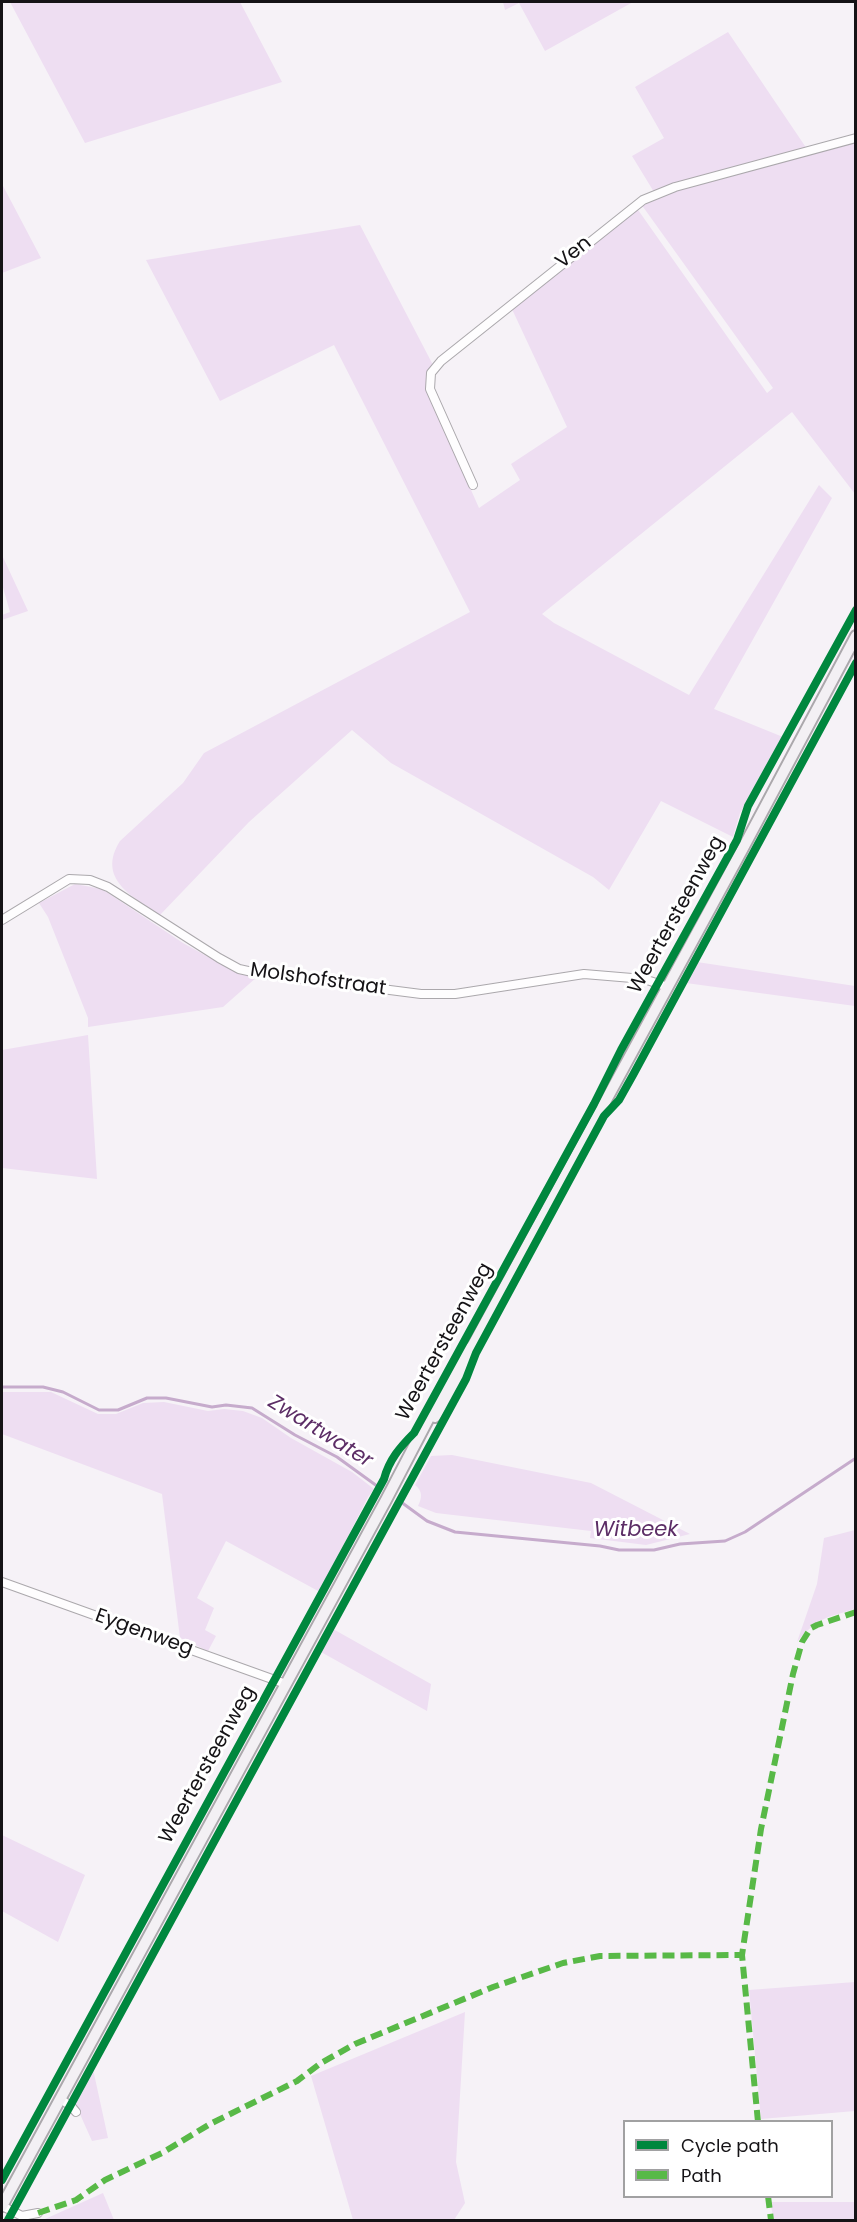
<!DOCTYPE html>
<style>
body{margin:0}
#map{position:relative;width:857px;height:2222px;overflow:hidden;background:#f6f2f7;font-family:Poppins,sans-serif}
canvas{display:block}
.frame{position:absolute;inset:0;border:3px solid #151316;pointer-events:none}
.legend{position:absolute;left:623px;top:2120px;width:210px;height:78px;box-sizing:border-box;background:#fff;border:2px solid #a1a1a2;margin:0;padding:8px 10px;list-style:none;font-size:18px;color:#151316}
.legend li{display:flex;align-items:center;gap:12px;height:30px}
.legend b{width:30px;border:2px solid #a1a1a2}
</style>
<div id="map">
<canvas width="857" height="2222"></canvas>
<div class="frame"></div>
<ul class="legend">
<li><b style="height:8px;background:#00873e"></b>Cycle path</li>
<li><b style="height:8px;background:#58b947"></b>Path</li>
</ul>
</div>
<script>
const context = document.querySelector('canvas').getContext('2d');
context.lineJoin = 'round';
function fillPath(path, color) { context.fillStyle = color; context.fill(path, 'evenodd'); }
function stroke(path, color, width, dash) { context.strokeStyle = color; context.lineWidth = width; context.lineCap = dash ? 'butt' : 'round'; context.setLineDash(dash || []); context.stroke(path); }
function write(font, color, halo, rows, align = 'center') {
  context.font = font + ' Poppins,sans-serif'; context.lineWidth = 6; context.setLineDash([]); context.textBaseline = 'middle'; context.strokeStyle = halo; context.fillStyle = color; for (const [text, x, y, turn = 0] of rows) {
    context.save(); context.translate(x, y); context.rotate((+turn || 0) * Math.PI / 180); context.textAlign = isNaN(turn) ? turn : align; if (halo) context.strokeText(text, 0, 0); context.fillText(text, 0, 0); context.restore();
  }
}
fillPath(new Path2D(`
 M10,2H240L282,82L85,143Z
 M503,2H633L545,51L519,3L505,10Z
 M728,32L807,149L654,192L632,156L664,138L635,87Z
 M855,140V494L792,412L542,614L554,623L689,695L819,485L832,498L714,709L783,737L740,813L733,837L661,801L609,890L593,877L391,763L352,730L249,822L160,915C133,897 96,879 120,841L183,783L204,753L470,612L334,345L220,401L146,260L360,225L433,365L429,395L479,508L520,480L511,464L567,427L511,307L636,207L767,393L773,388L641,204L675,190Z
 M2,184L41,258L2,273Z
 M2,555L28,611L2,620V615L10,612L2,584Z
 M75,884L102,889L183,943L228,968L257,977L223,1007L88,1027V1018L48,917L39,903Z
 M697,962L855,986V1006L686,983Z
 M88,1035L97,1179L2,1168V1050Z
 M2,1392H51L98,1414H116L143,1403L164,1402L208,1411L224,1409L243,1411L262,1418L291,1438L352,1472L374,1489L368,1497L320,1592L226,1541L197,1598L214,1608L205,1630L216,1636L208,1651L180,1638L162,1494L2,1434Z
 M452,1455L591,1483L690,1534L646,1545L590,1538L591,1531L436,1513L418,1506C422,1498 423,1491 415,1485L431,1456Z
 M855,1530V1609C826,1618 818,1617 797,1642L817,1584L824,1538Z
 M333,1629L431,1684L427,1711L321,1652Z
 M2,1835L85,1875L58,1942L2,1911Z
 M855,1982V2111L761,2119L749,1990Z
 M465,2012L456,2162L465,2203L454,2220H353L311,2076Z
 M93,2069L108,2138L92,2141L75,2103Z
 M103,2193L114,2220L45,2219Z
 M770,2202H855V2220H774Z`), '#eedef2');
stroke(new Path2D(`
 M2,1387H43L63,1392L99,1410H118L147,1398H166L212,1407L226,1405L252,1408L295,1435L337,1457L377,1486
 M401,1502L427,1521L455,1532L600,1546L619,1550H654L680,1544L725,1541L745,1532L856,1458`), '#c6abcc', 3);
const street = new Path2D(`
 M473,485L430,389L431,373L441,361L643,200L675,187L856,138
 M2,920L69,879L90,880L108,887L219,958L239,969L257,973L421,994H455L584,974L644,979L668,987
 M2,1582L286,1684
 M60,2099L71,2106L76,2112
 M2,2206L22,2216L38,2213`);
const secondary = new Path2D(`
 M435,1417C451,1394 463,1370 473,1345L742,850L856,636
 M2,2206L386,1500L456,1366L473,1345`);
stroke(street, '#aba8ac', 10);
stroke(secondary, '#aba8ac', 14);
stroke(street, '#fefdfe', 8);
stroke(secondary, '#f3f0f4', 10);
stroke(new Path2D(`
 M758,2122L742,1955L761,1829L793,1674L802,1642L811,1628L817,1625L856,1612
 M768,2196L771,2220
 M38,2213L76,2200L105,2180L162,2153L210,2124L297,2081L321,2063L355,2044L493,1987L563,1963L600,1956L742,1955`), '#58b947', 6, [12, 6]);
stroke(new Path2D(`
 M2,2180L384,1479C389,1460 400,1447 414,1433L594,1104L621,1050L737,840L748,806L856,610
 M8,2220L466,1379L476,1353L604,1116L619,1100L633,1075L856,663`), '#00873e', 8);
write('20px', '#151316', '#fff', [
 ["Ven",574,253,-39],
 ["Weertersteenweg",677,915,-61],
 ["Molshofstraat",318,980,8],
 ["Weertersteenweg",445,1342,-61],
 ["Eygenweg",144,1633,20],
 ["Weertersteenweg",208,1765,-61]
]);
write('italic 21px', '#5c2d66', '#fff', [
 ["Zwartwater",320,1432,32],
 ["Witbeek",636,1531]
]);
</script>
